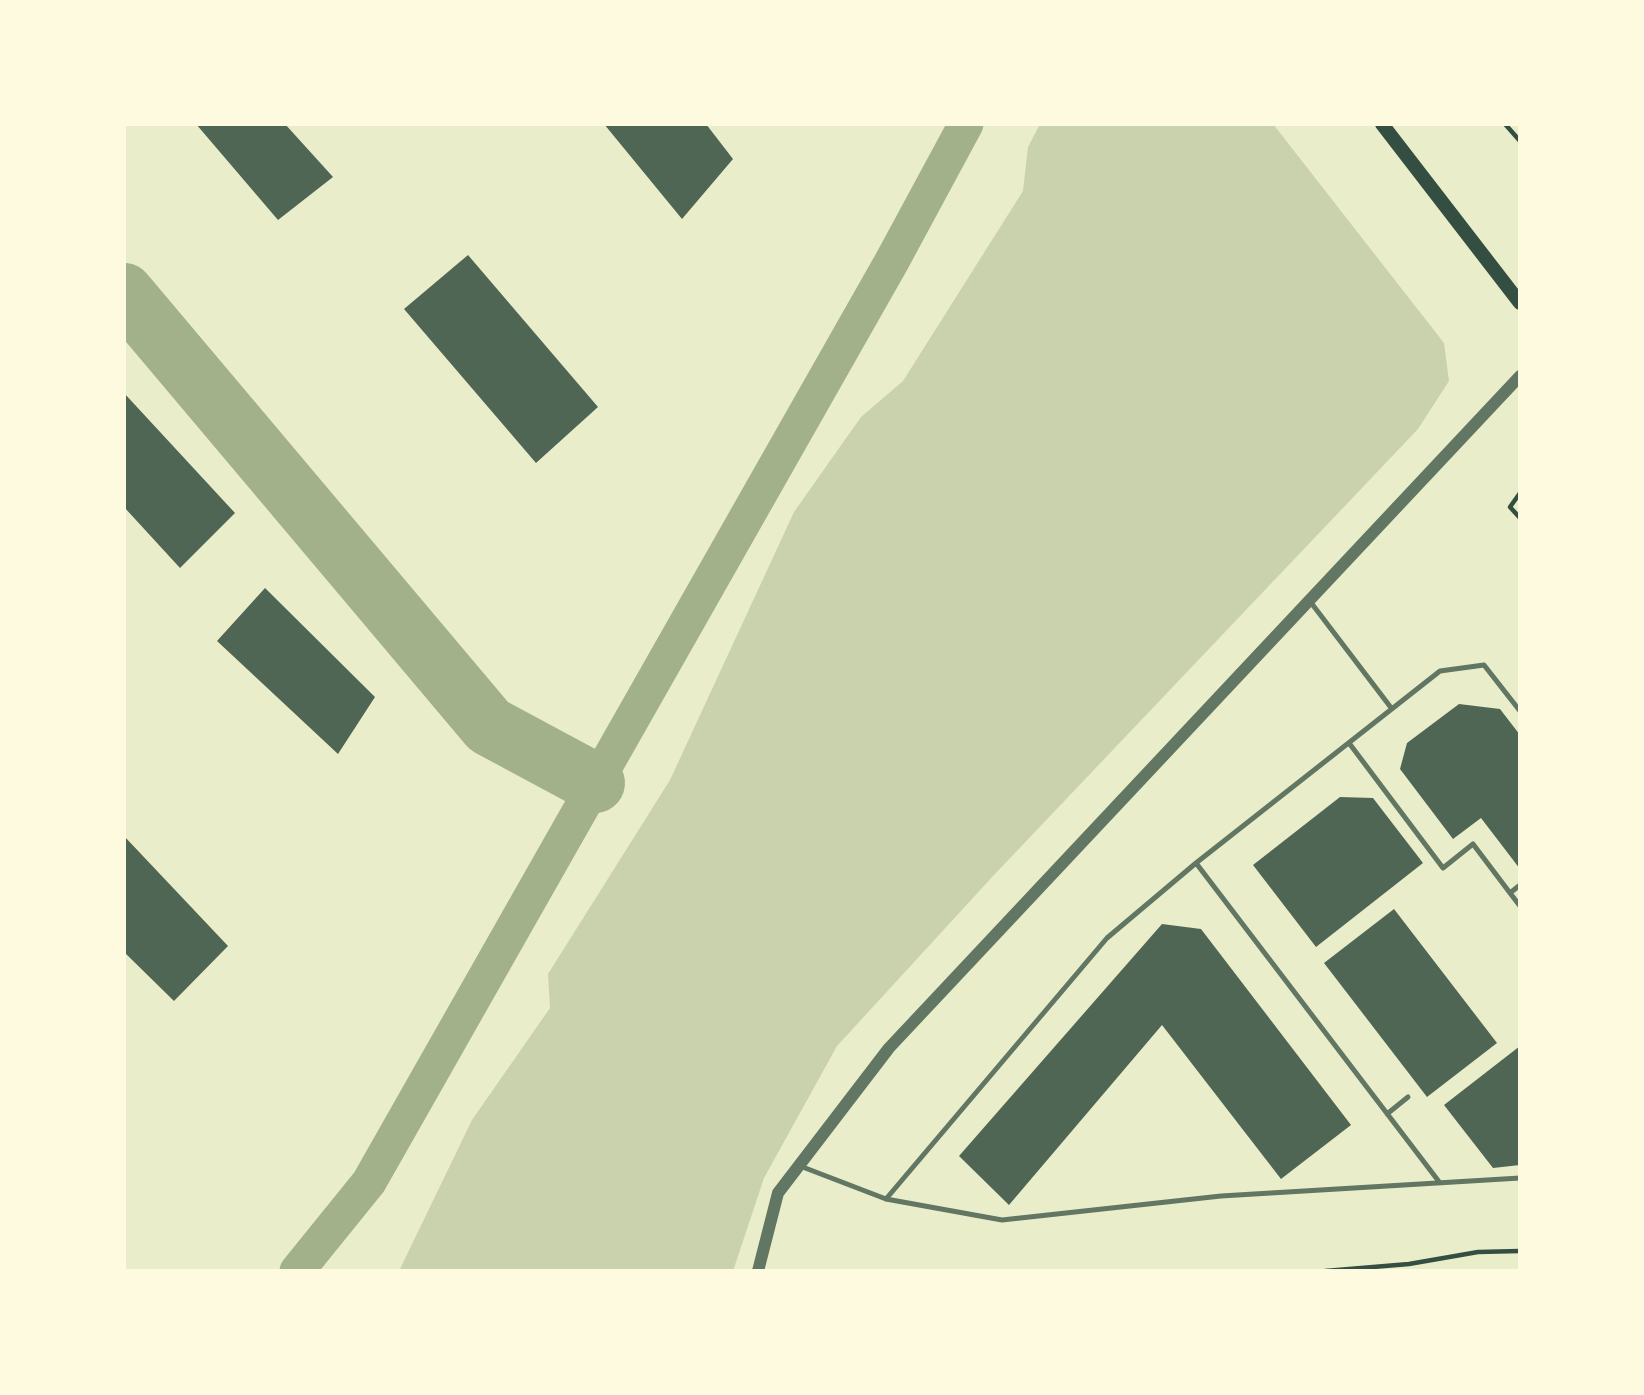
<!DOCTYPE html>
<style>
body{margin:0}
#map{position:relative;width:1644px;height:1395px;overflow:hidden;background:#e9edc9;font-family:Jost,sans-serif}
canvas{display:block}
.frame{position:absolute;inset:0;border:126px solid #fefae0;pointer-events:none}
</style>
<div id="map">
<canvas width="1644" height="1395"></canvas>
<div class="frame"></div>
</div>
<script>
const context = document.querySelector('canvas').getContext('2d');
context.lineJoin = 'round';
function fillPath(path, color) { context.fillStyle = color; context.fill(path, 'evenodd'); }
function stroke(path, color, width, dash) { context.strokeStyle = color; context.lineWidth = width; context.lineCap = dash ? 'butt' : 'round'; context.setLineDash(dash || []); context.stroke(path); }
fillPath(new Path2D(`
 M1040,124H1273L1444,343L1449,381L1418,429L994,875L837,1046L764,1178L733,1271H399L472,1120L550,1008L548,974L670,780L794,512L861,417L903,381L1023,191L1028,147Z`), '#cad2ad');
stroke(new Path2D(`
 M297,1271L369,1182L892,261L966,124`), '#a3b18a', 35);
stroke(new Path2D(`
 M124,293L489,726L595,783`), '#a3b18a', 60);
fillPath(new Path2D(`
 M196,124H285L333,177L278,220Z
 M604,124H706L733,159L682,219Z
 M468,255L598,407L536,463L404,309Z
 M124,393L235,513L180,568L124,507Z
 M265,588L375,697L338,754L217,641Z
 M1459,704L1500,709L1520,735V869L1481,818L1453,839L1400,769L1407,743Z
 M1340,797L1373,798L1423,863L1316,947L1253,865Z
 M124,836L228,946L174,1001L124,952Z
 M1394,909L1497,1043L1427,1097L1324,963Z
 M1162,924L1201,929L1351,1125L1281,1179L1162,1025L1009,1205L959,1156Z
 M1520,1046V1165L1493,1168L1444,1105Z`), '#4f6655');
stroke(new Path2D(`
 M1505,124L1520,141
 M1520,493L1510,507L1520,518
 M1325,1271L1409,1264L1478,1252L1520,1251`), '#344e41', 4.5);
stroke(new Path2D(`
 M1309,600L1392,709
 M1349,743L1443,868L1473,844L1510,893L1520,885
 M1196,863L1440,1183
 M1510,893L1520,906
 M1387,1114L1408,1097
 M800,1166L886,1199L1002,1220L1221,1196L1520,1178
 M886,1199L1107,938L1196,863L1440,671L1484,665L1520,711`), '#617663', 5);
stroke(new Path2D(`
 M758,1271L778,1193L889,1048L1520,376`), '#617663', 12);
stroke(new Path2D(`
 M1382,124L1520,303`), '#344e41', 14);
</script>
